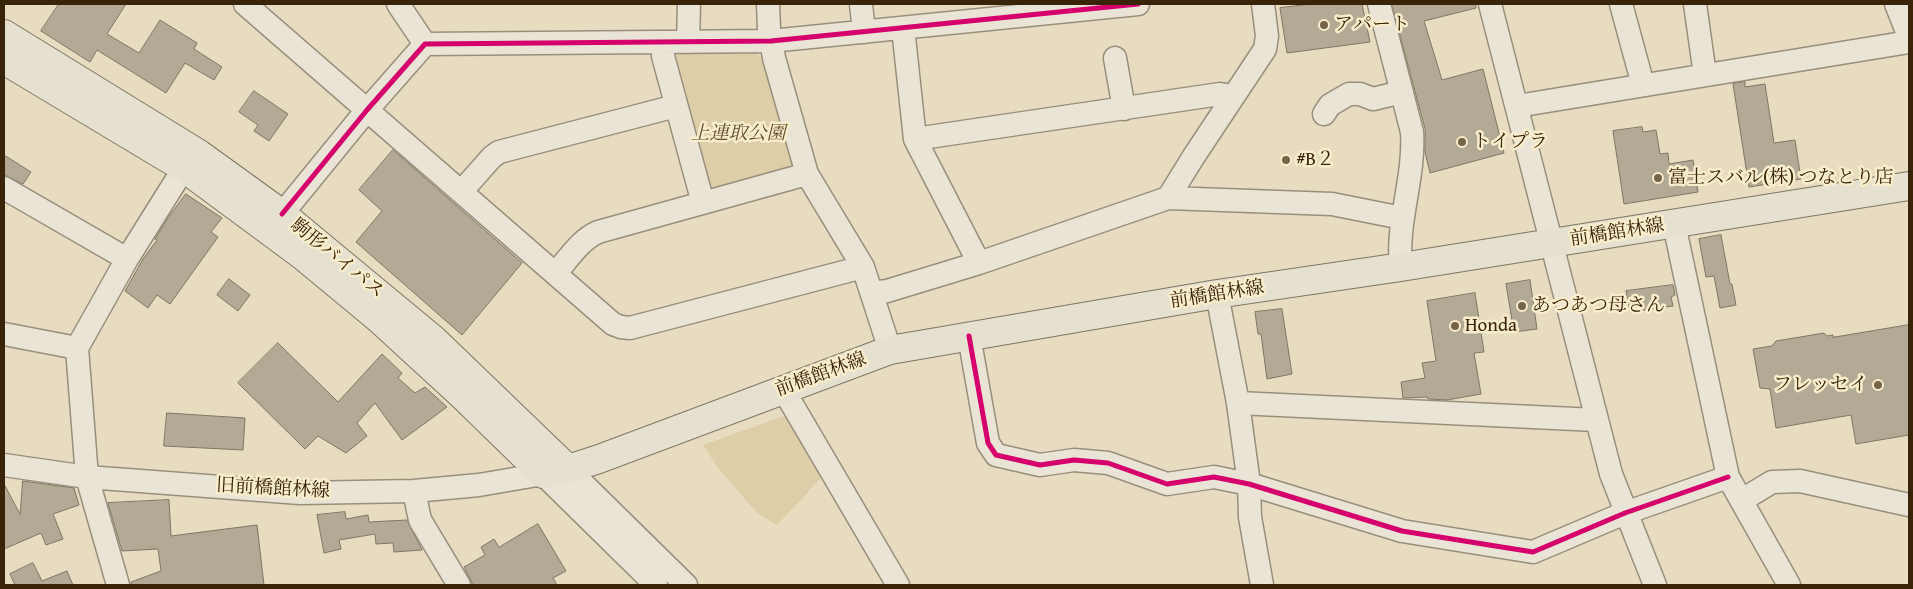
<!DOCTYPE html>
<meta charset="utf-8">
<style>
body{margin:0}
#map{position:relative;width:1913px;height:589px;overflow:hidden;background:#e7dcc0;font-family:"Gentium Book Plus",serif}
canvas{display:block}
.frame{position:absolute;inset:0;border:5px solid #392309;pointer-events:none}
</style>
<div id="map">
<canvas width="1913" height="589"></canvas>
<div class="frame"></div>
</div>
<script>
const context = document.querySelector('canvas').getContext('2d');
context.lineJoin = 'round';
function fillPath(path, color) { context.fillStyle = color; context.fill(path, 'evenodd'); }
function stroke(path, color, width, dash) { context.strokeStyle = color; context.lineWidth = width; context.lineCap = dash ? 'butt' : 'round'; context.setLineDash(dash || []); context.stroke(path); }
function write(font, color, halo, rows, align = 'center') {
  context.font = font + ' "Gentium Book Plus","Noto Serif JP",serif'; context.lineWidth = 5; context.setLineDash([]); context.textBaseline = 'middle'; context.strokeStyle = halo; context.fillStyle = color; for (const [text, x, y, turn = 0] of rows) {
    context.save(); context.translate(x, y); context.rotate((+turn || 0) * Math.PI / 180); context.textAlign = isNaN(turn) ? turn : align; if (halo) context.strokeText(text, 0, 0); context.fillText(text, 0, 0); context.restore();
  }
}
fillPath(new Path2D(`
 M676,52H755L762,58L793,167L713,192L707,188L673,56Z
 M787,415L824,475L777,525L758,514L718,468L703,445Z`), '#decea8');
const building = new Path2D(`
 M59,4H126L107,34L139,53L160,20L197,43L194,49L222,67L214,80L185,63L166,93L97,50L90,62L41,31Z
 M1312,4H1362L1370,42L1287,53L1280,8Z
 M1392,4H1475L1476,8L1424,21L1442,80L1483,69L1504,153L1430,173L1425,152V129Z
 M1745,82V87L1765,84L1774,143L1795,140L1801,179L1749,187L1733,84Z
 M254,91L288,114L269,141L254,131L258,125L239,112Z
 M1642,127L1643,132L1656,130L1660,154L1668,153L1669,164L1693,160L1698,192L1624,204L1613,131Z
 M393,150L522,263L462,335L356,242L382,211L359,190Z
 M4,155L31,172L23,184L4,175Z
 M186,194L222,218L211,232L218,237L170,304L157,295L148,308L125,291L143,259L157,240L155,239L168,218Z
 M1721,235L1730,284H1732L1736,305L1720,308L1714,276L1706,277L1699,239Z
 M229,279L250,295L238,311L217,295Z
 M1530,280L1537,329L1514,332L1506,284Z
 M1673,285L1675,295L1671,297L1673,306L1630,312L1626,291Z
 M1475,293L1484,352L1474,353L1481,394L1447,400L1428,399L1427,397L1403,398L1401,382L1425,378L1422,363L1436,361L1427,301Z
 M1282,309L1292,374L1267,379L1261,334H1258L1255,312Z
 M1909,325V435L1856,444L1851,415L1776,428L1770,389L1760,388L1753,349L1772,346L1776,341L1824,333L1827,336L1833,335V337Z
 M278,343L338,402L382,354L402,373L398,378L415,393L425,387L447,407L402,440L375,403L357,423L367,436L346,453L318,436L305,449L238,383Z
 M167,413L245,418L243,450L164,446Z
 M23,481L74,488L79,505L53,514L63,539L46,545L41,533L4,549V484L20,514Z
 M169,500L171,536L257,525L264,585H131V582L161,571L158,549L122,551L108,503Z
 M345,512L346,519L368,515L369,522L407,520L422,550L394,552L393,543L376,544L375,534L339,540L341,549L324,553L317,515Z
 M538,524L566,571L553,578L557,585H473L464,567L485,555L481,547L494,539L499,547Z
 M33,563L42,581L67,571L73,585H15L10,574Z`);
fillPath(building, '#b3aa96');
stroke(building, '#7e7664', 1);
const minor = new Path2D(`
 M245,4L613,324L621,327L630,328L863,267
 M398,4L425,44
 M768,4L769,29L774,58L807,174L863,267L890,350
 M861,4L864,32
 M1379,4L1412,132C1415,178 1396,222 1401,267
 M1490,4L1611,474L1655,585
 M1621,4L1643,85
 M1695,4L1705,75
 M1896,4L1909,37
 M903,28L915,139L979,263
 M663,42V56L703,203
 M688,42L689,4
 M1115,58L1124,109
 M1517,106L1909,42
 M1324,114L1330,105L1349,94H1360L1373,99L1402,92
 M915,139L1220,94L1233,96
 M4,188L127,259
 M461,192L492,157L499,152L676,106
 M1168,198L1194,156L1265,49L1267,36L1263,4
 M282,214L367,110L425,44L771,41L1138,4
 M1674,224L1728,477L1789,585
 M556,273C569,258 580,240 598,232L807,174
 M872,293L887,291L979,263L1168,198L1332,204L1402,218
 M1217,294L1238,403L1249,484L1250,517L1262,585
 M4,334L77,348
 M969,336L988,443L996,455L1040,465L1074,460L1108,463L1167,484L1214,477L1249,484L1402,531L1533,552L1625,513L1728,477
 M783,389L898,585
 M1238,403L1596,420
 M4,465L87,477L300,493L414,491L479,485L543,474L656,585
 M568,469L686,585
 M414,491L420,520L459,585
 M1742,500L1772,482L1800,481L1909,505
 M118,585L87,477L77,348L127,259L184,168`);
const major = new Path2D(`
 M4,34L199,154L282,214L434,340L568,469
 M4,60L184,168L303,256L379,319L464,397L543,474L568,469L599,459L890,350L1217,294L1401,267L1909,186`);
stroke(minor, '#988e7c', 25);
stroke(major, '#7e7664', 30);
stroke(minor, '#eae4d7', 22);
stroke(major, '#e6e0d0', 28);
stroke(new Path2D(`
 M282,214L367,110L425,44L771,41L1138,4
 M969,336L988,443L996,455L1040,465L1074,460L1108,463L1167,484L1214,477L1249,484L1402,531L1533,552L1625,513L1728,477`), '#d6006c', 5);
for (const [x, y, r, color] of [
 [1324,25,5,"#766449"],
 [1462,142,5,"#766449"],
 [1286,160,5,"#766449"],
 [1658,178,5,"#766449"],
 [1522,306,5,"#766449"],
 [1455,326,5,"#766449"],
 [1878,385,5,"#766449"]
]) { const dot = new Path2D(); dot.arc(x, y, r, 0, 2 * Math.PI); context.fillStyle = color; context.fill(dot); stroke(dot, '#f9edcc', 2); }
write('19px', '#392309', '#f9edcc', [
 ["アパート",1334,25],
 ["トイプラ",1472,142],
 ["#B２",1296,160],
 ["富士スバル(株) つなとり店",1668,178],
 ["あつあつ母さん",1532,306],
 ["Honda",1465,326],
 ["フレッセイ",1868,385,"right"]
], 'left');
write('italic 19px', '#604b2c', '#f9edcc', [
 ["上連取公園",738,134]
]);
write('19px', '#392309', '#f9edcc', [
 ["前橋館林線",1617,233,-9],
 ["駒形バイパス",337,259,39],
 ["前橋館林線",1217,295,-9],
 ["前橋館林線",821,375,-20],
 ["旧前橋館林線",273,489,3]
]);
</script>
